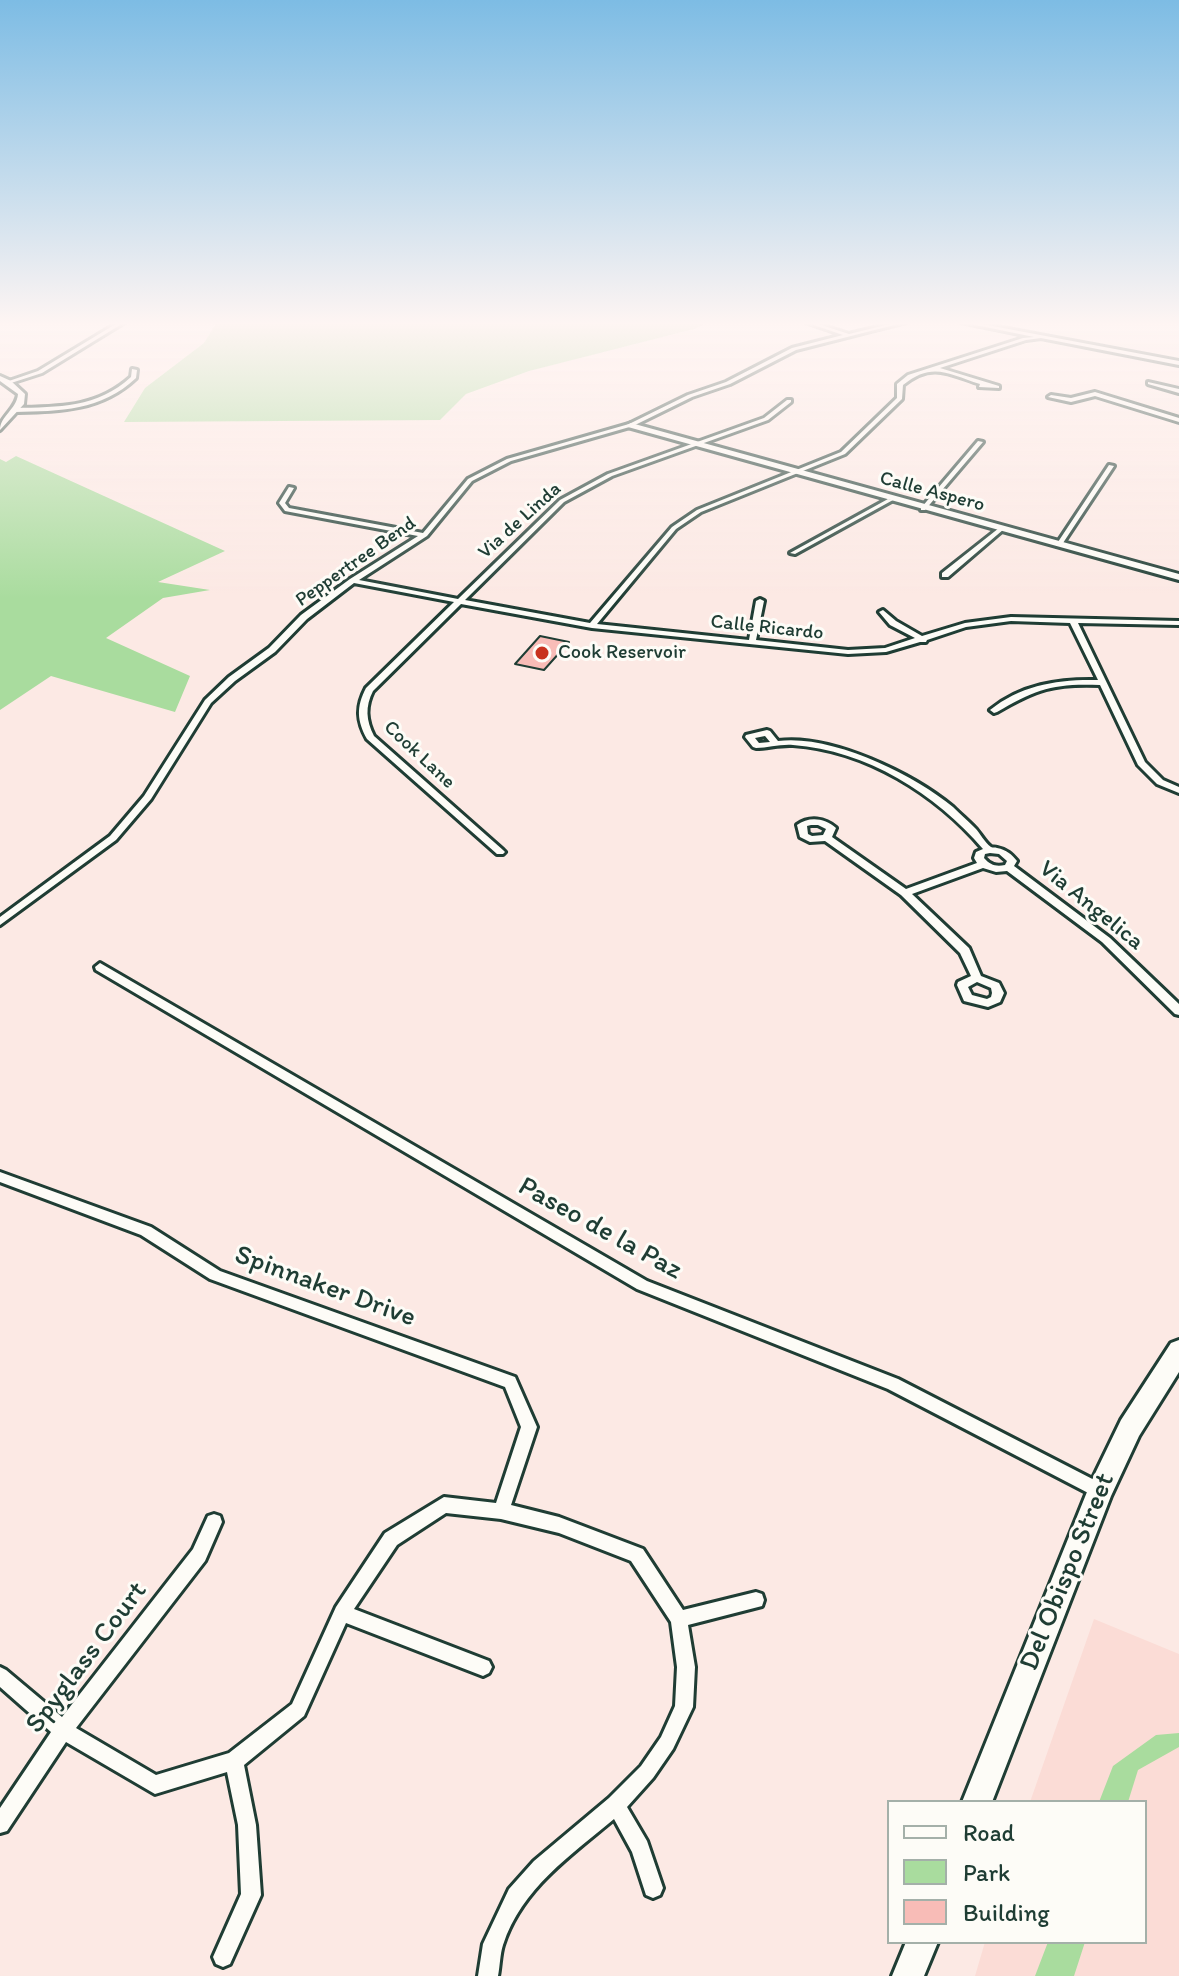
<!DOCTYPE html>
<style>
body{margin:0}
#map{position:relative;width:1179px;height:1976px;overflow:hidden;background:#fce9e4;font-family:Itim,sans-serif}
canvas{display:block}
.legend{position:absolute;left:887px;top:1800px;width:260px;height:144px;box-sizing:border-box;background:#fdfcf7;border:2px solid #a4b0a9;margin:0;padding:10px 14px;list-style:none;font-size:24px;color:#1f3d34}
.legend li{display:flex;align-items:center;gap:16px;height:40px}
.legend b{width:40px;border:2px solid #a4b0a9}
</style>
<div id="map">
<canvas width="1179" height="1976"></canvas>
<ul class="legend">
<li><b style="height:10px;background:#fdfcf7"></b>Road</li>
<li><b style="height:22px;background:#a9dc9e"></b>Park</li>
<li><b style="height:22px;background:#f8bcb7"></b>Building</li>
</ul>
</div>
<script>
const context = document.querySelector('canvas').getContext('2d');
context.lineJoin = 'round';
function fillPath(path, color) { context.fillStyle = color; context.fill(path, 'evenodd'); }
function stroke(path, color, width, dash) { context.strokeStyle = color; context.lineWidth = width; context.lineCap = dash ? 'butt' : 'round'; context.setLineDash(dash || []); context.stroke(path); }
function write(font, color, halo, rows, align = 'center') {
  context.font = font + ' Itim,sans-serif'; context.lineWidth = 6; context.setLineDash([]); context.textBaseline = 'middle'; context.strokeStyle = halo; context.fillStyle = color; for (const [text, x, y, turn = 0] of rows) {
    context.save(); context.translate(x, y); context.rotate((+turn || 0) * Math.PI / 180); context.textAlign = isNaN(turn) ? turn : align; if (halo) context.strokeText(text, 0, 0); context.fillText(text, 0, 0); context.restore();
  }
}
fillPath(new Path2D(`
 M1094,1619L1179,1654V1976H975L985,1942H1145V1802H1030Z`), '#fbdcd6');
fillPath(new Path2D(`
 M217,322H708L694,329L529,371L466,394L440,420L124,422L145,388L204,343Z
 M16,456L225,551L158,582L210,590L163,598L106,638L190,676L175,712L51,676L0,710V459L6,462Z
 M1179,1733V1747L1138,1770L1128,1802H1099L1113,1766L1156,1735Z
 M1048,1942H1085L1074,1976H1035Z`), '#a9dc9e');
const building = new Path2D(`
 M540,636L569,642L544,670L515,664Z`);
fillPath(building, '#f8bcb7');
stroke(building, '#1f3d34', 2);
const minor = new Path2D(`
 M119,322H125L42,373L11,383L6,382L38,371Z
 M805,322H812L849,334L898,322H906L796,350L730,384L692,397L633,426L511,461L472,481L427,536L359,580L458,599L560,500L608,474L764,418L787,400H791V402L768,420L612,476L564,502L465,600L590,623L672,527L697,510L841,452L897,398V384L908,375L1023,338L1034,337L961,322H971L1179,361V365L1041,338L1026,340L940,368L999,386V388L979,387L980,384C949,374 932,361 903,385L902,399L845,454L701,512L676,529L597,624L749,640L756,601L760,599L764,601L756,640L848,650L885,648L915,638L890,625L879,612L883,610L896,621L922,636L965,623L1011,617L1179,621V625L1078,623L1145,762L1163,780L1179,787V793L1157,784L1138,765L1100,685C1054,683 1036,689 997,712L994,713L990,710C1021,685 1058,679 1098,680L1070,623L1011,621L966,627L927,640L926,642H920L886,652L848,654L592,628L461,604L373,691C365,707 366,720 374,736L503,850L505,852L503,854H497L367,739C357,721 356,707 366,688L454,602L354,583L307,619L275,652L235,681L211,703L151,799L116,840L0,925V917L110,836L144,796L205,700L229,677L269,648L301,615L350,579L418,536L285,511L279,503L289,487L294,488L285,503L289,508L423,533L468,479L507,459L629,424L688,395L726,382L792,348L843,335Z
 M132,369L137,370L136,378C101,411 60,411 15,412L12,410L15,408C59,407 97,408 131,377Z
 M1148,382L1179,389V393L1148,384Z
 M1095,392L1179,418V422L1095,396L1071,402L1048,397L1051,395L1071,398Z
 M978,441L983,442L925,510H921V508Z
 M1109,465L1114,466L1061,546H1057L1056,545Z
 M888,499L893,500L795,554L790,553Z
 M999,528L1004,529L948,577H942V573Z
 M767,730L770,731L778,741C831,734 913,774 953,807C960,814 968,821 975,828C980,833 985,843 991,847C993,848 995,847 997,848C1007,850 1011,854 1017,861L1014,866L1110,938L1179,1004V1015L1175,1014L1102,942L1007,871L996,872L983,868L912,894L969,948L981,976L999,983L1004,993L1000,1002L988,1007L964,1001L957,985L958,982L971,976L960,953L901,895L825,841L810,842L800,837L797,825C809,816 825,818 836,828L832,837L906,889L977,863L974,858L976,852L983,849C936,794 866,750 793,745C780,744 768,748 756,748L753,747L745,737L746,735ZM765,736L770,742L759,743L755,738ZM811,825H818L826,829L823,835L812,836L808,834L807,826ZM990,853L999,854L1007,861L1005,865C996,867 990,865 984,858L985,854ZM977,982L991,988L992,993L991,997L987,999L972,995L968,987Z
 M100,963L647,1281L898,1379L1106,1486L1108,1491L1106,1496L1100,1499L1094,1496L888,1389L637,1289L96,970L95,967Z
 M0,1172L151,1227L220,1271L515,1377L537,1427L511,1505L559,1517L643,1549L683,1610L756,1592L762,1594L764,1600L762,1606L688,1625L695,1667L693,1707L673,1749L653,1778L627,1807L647,1841L663,1888L660,1895L653,1898L646,1895L632,1852L614,1819C571,1855 521,1889 503,1945C500,1954 500,1966 498,1976H478L483,1944L509,1889L534,1861L609,1798L641,1766L661,1737L675,1706L677,1667L671,1622L631,1561L559,1533L501,1519L446,1513L397,1545L354,1609L489,1661L492,1667L489,1673L483,1676L346,1623L304,1716L244,1765L256,1825L261,1895L230,1964L223,1967L216,1964L213,1957L241,1894L238,1825L227,1772L155,1794L66,1742L7,1831L0,1833V1808L51,1732L0,1687V1667L6,1670L62,1717L193,1549L208,1516L214,1514L220,1516L222,1522L205,1561L76,1728L156,1775L229,1753L292,1704L336,1607L385,1533L444,1497L496,1503L521,1427L505,1387L210,1279L141,1235L0,1182Z`);
const tertiary = new Path2D(`
 M0,376L11,381L25,394L24,404L0,430C0,416 17,409 18,394L0,381Z
 M631,423L1179,574V580L628,427L627,425Z`);
const primary = new Path2D(`
 M1179,1340V1372L1139,1436L1111,1496L992,1802H962L1091,1482L1121,1420L1171,1343Z
 M906,1942H938L924,1976H892Z`);
stroke(minor, '#1f3d34', 6);
stroke(tertiary, '#1f3d34', 6);
stroke(primary, '#1f3d34', 6);
fillPath(minor, '#fdfcf7');
fillPath(tertiary, '#fdfcf7');
fillPath(primary, '#fdfcf7');
const sky = context.createLinearGradient(0, 0, 0, 599);
sky.addColorStop(0, '#7dbce4');
sky.addColorStop(0.54, '#fef5f3');
sky.addColorStop(1, '#fef5f300');
context.fillStyle = sky;
context.fillRect(0, 0, 1179, 599);
for (const [x, y, r, color] of [
 [542,653,8,"#c8321e"]
]) { const dot = new Path2D(); dot.arc(x, y, r, 0, 2 * Math.PI); context.fillStyle = color; context.fill(dot); stroke(dot, '#fdfcf7', 3); }
write('20px', '#1f3d34', '#fdfcf7', [
 ["Calle Aspero",932,492,15],
 ["Via de Linda",520,521,-42],
 ["Peppertree Bend",356,562,-35],
 ["Calle Ricardo",767,628,6],
 ["Cook Lane",419,755,43]
]);
write('20px', '#1f3d34', '#fdfcf7', [
 ["Cook Reservoir",558,653]
], 'left');
write('24px', '#1f3d34', '#fdfcf7', [
 ["Via Angelica",1091,906,39]
]);
write('28px', '#1f3d34', '#fdfcf7', [
 ["Paseo de la Paz",600,1229,29],
 ["Spinnaker Drive",325,1287,20],
 ["Del Obispo Street",1068,1572,-68],
 ["Spyglass Court",87,1658,-53]
]);
</script>
